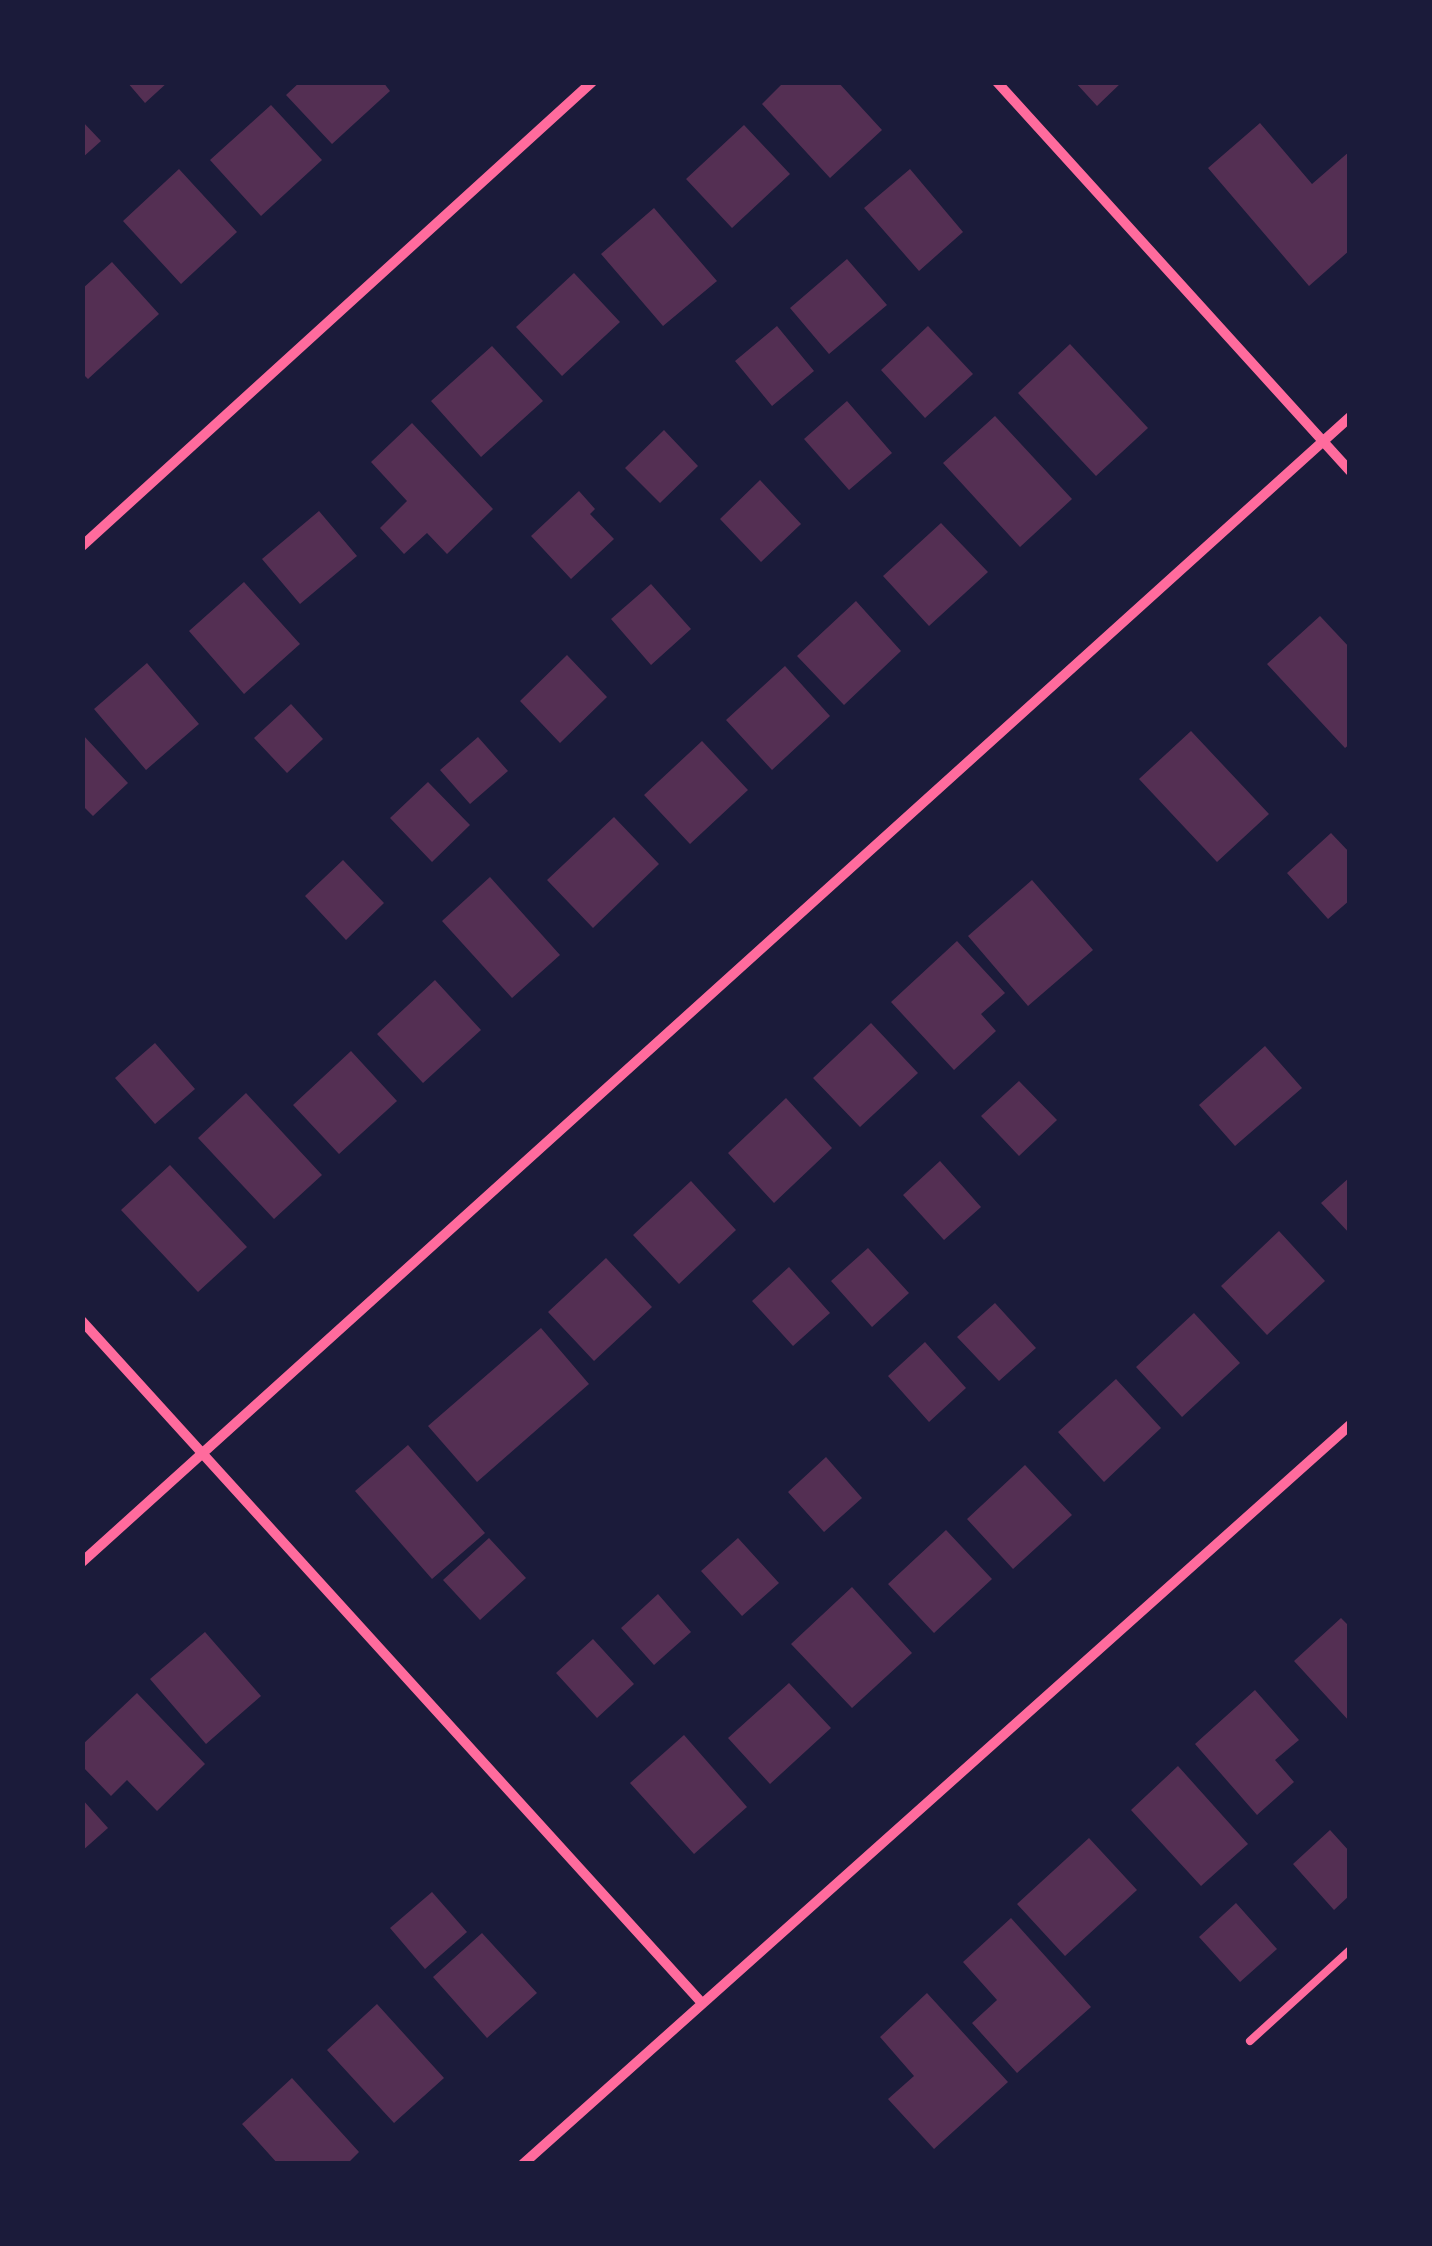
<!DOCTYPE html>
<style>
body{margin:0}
#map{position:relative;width:1432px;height:2246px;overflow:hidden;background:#1b1b3a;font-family:"Open Sans",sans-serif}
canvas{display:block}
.frame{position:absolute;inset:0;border:85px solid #1b1b3a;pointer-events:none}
</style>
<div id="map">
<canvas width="1432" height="2246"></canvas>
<div class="frame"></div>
</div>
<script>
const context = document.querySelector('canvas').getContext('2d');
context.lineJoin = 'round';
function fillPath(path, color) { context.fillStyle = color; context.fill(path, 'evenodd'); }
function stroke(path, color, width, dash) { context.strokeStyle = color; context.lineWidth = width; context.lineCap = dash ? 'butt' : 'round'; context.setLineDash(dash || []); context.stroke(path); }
fillPath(new Path2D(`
 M127,82H168L145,103Z
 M300,82H383L390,91L332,144L286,95Z
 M784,82H838L882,130L830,178L762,104Z
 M1075,82H1122L1097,106Z
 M271,105L322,160L261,216L210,160Z
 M82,121L101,141L82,158Z
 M1260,123L1312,184L1350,151V250L1309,286L1208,168Z
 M744,125L790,174L732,228L686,179Z
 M179,169L237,232L181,284L123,221Z
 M910,169L963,232L919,271L864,208Z
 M654,208L717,281L663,326L601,254Z
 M847,259L887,305L829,354L790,308Z
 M112,262L159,314L88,379L82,373V289Z
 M574,273L620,322L562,376L516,327Z
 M777,326L814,371L772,406L735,361Z
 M928,326L973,374L925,418L881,370Z
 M1070,344L1148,428L1096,476L1018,393Z
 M492,346L543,401L481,457L431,401Z
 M847,401L892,453L849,490L804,439Z
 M995,416L1072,499L1020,547L943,463Z
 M412,423L493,509L447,554L427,533L404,554L380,528L407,501L371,462Z
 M664,430L698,466L660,503L625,468Z
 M760,480L801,524L761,562L720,519Z
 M579,491L595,509L590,514L614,539L571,579L531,536Z
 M319,511L357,556L300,604L262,559Z
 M941,523L988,572L929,626L883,576Z
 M244,582L300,644L244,694L189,631Z
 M651,584L691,629L651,665L611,619Z
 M856,601L901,651L844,705L797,656Z
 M1320,616L1350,648V744L1345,748L1267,664Z
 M567,655L607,697L560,743L520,701Z
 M147,663L199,724L146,770L94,709Z
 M785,666L830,716L772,770L726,720Z
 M291,704L323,739L287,773L254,738Z
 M1191,731L1269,814L1217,862L1139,779Z
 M82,734L128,783L93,816L82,805Z
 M478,737L508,771L470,804L440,770Z
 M702,741L748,790L690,844L644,795Z
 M428,782L470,825L432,862L390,818Z
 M614,817L659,864L593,928L547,880Z
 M1331,833L1350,853V900L1328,919L1287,873Z
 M343,860L384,903L346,940L305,896Z
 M490,877L560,955L512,998L442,921Z
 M1032,880L1093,950L1028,1006L968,936Z
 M957,941L1005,993L981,1014L996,1031L954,1070L891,1002Z
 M435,980L481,1030L423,1083L377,1034Z
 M871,1023L918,1073L860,1127L813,1078Z
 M155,1043L195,1089L155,1124L115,1078Z
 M1265,1046L1302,1088L1235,1146L1199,1105Z
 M351,1051L397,1101L339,1154L293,1105Z
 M1019,1081L1057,1120L1019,1156L981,1116Z
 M246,1093L322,1175L274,1219L198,1138Z
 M786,1098L832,1148L774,1203L728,1153Z
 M940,1161L981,1207L944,1240L903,1195Z
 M170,1165L247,1247L198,1292L121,1210Z
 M1350,1177V1234L1321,1203Z
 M691,1181L736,1230L679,1284L633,1235Z
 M1279,1231L1325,1281L1267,1335L1221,1286Z
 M868,1248L909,1293L872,1327L831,1281Z
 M606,1258L652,1307L594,1361L548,1312Z
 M789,1267L830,1313L793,1346L752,1301Z
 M995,1303L1036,1348L999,1381L957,1337Z
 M1194,1313L1240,1363L1182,1417L1136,1367Z
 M541,1328L589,1384L477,1482L428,1426Z
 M925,1342L966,1388L929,1422L888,1376Z
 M1116,1379L1161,1428L1104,1482L1058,1432Z
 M408,1445L485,1533L432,1579L355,1491Z
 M826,1457L862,1498L824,1532L788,1492Z
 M1025,1465L1072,1515L1013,1569L967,1519Z
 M946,1530L992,1579L934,1633L888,1584Z
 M489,1538L526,1578L480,1620L443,1580Z
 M738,1538L779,1583L742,1616L701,1571Z
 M852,1587L912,1653L852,1708L791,1644Z
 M658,1594L691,1632L654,1665L621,1628Z
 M1341,1618L1350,1627V1722L1294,1661Z
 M205,1632L261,1696L206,1744L150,1679Z
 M593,1639L634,1684L597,1718L556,1673Z
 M789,1683L831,1728L770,1784L728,1738Z
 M1255,1690L1299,1740L1275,1760L1294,1782L1257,1815L1195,1744Z
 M137,1693L205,1764L157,1811L127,1780L111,1796L82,1766V1745Z
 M684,1735L747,1807L694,1854L630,1783Z
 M1178,1766L1248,1844L1201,1886L1131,1810Z
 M82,1799L108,1828L82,1851Z
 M1330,1830L1350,1852V1895L1334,1910L1293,1864Z
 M1089,1838L1137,1890L1065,1956L1017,1904Z
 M432,1892L467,1932L425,1969L390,1928Z
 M1236,1903L1277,1949L1240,1982L1199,1937Z
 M1011,1918L1091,2007L1017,2073L972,2023L997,2000L963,1962Z
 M482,1933L537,1993L487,2038L433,1977Z
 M927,1993L1008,2082L934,2149L888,2099L914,2076L880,2037Z
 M377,2004L444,2078L394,2123L327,2050Z
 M292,2078L359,2152L347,2164H278L242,2124Z`), '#542f53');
stroke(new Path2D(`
 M1250,2041L1350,1950`), '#ff6b9d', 8);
stroke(new Path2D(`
 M997,82L1350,471
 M82,546L592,82
 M82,1321L701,2002
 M82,1562L1350,417
 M523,2164L1350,1425`), '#ff6b9d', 10);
</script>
